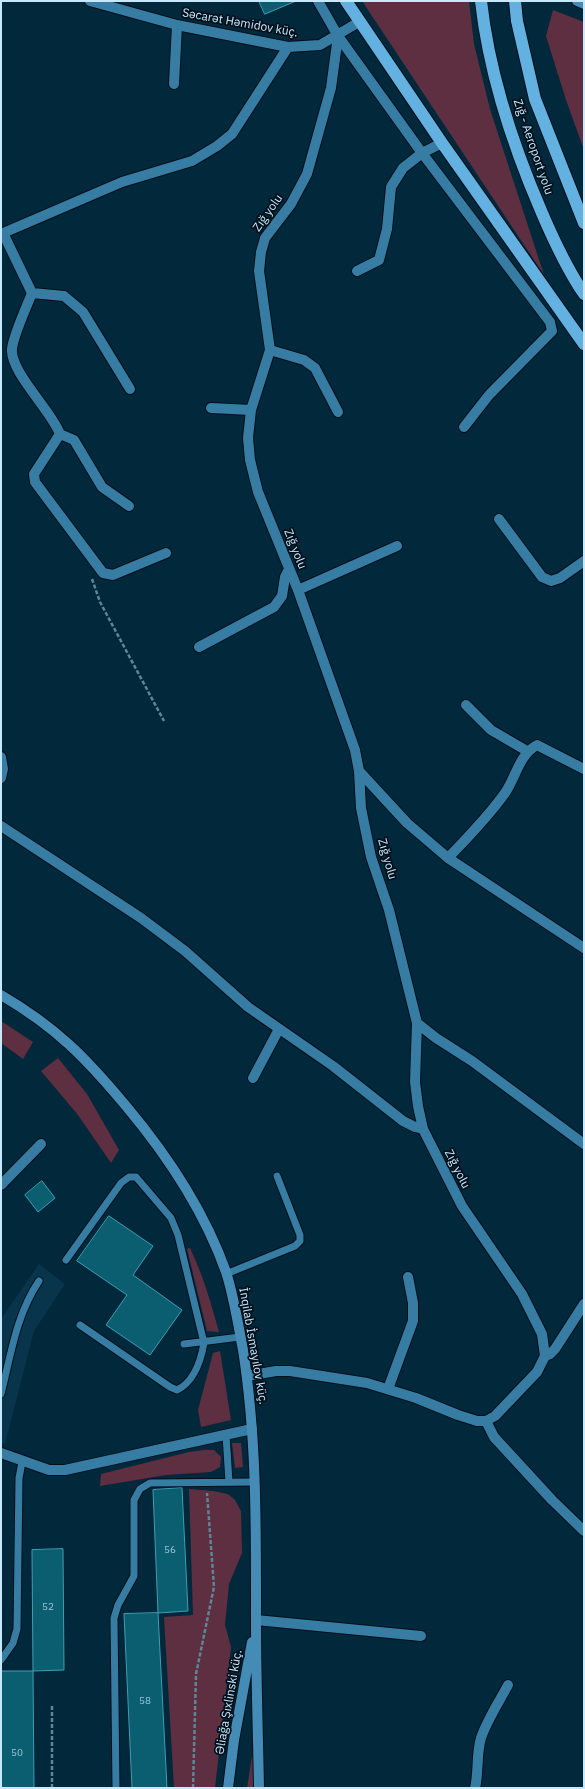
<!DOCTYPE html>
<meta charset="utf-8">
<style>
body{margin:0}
#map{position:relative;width:585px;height:1789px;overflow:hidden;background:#02283c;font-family:"IBM Plex Sans",sans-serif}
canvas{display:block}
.frame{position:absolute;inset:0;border:2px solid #c7e9fe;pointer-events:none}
</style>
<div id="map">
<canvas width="585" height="1789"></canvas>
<div class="frame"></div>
</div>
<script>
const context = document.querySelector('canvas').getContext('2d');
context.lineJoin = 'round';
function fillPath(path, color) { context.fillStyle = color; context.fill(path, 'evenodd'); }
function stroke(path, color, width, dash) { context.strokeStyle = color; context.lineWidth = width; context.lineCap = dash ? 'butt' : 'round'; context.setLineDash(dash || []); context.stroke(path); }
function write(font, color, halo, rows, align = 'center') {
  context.font = font + ' "IBM Plex Sans",sans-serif'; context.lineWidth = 3.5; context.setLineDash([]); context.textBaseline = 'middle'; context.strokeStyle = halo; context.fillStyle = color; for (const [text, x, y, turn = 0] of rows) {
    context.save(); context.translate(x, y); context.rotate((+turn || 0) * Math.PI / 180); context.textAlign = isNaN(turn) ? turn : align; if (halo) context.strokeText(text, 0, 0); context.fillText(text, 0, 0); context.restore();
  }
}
fillPath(new Path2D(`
 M39,1264L65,1284L34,1331L5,1444L1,1442V1319Z`), '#08354c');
fillPath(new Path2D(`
 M362,1H469L474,44L490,109L544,275Z
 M553,10L584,22V150L566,100L546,36Z
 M1,1021L33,1042L23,1059L1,1043Z
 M58,1058L87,1094L119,1150L111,1163L78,1115L41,1071Z
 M190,1248C203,1275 211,1303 219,1332L207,1331L187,1249Z
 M220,1351L231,1420L201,1427L198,1410L213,1353Z
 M232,1443H241L243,1467L235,1468Z
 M204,1450H214L221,1457L220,1467L211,1472L166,1475L100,1486L101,1474L189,1452Z
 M189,1489L213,1491L228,1494L235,1500L241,1511L242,1553L229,1584L225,1625L231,1647L215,1788H174L164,1617L193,1615Z
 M254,1743V1788H247Z`), '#5e2f41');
const building = new Path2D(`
 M259,1H296L265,14Z
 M42,1181L55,1198L38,1212L25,1195Z
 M109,1216L153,1246L133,1275L182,1310L150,1355L106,1325L127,1295L77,1261Z
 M182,1488L188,1611L158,1613L153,1490Z
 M63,1549L64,1670L33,1671L32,1550Z
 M158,1613L167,1788H132L124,1614Z
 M1,1671H33L34,1788H1Z`);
fillPath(building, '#0b5e6f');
stroke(building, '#419db3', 1);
const lane = new Path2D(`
 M66,1260L121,1183L129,1177H136L171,1218L178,1235L204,1343C201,1360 194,1382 177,1390L170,1387L80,1325
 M226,1274L295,1246L300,1241V1235L277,1176
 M184,1344L240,1337
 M1,1394C11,1355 16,1315 39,1281
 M226,1435L229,1482
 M1,1660L13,1643L17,1629L19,1478L22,1462
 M116,1788L114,1618L118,1605L134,1576V1500L140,1489L150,1483L255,1482`);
const street = new Path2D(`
 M90,1L177,25L288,47L320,45L359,22
 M318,1L338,36L422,153L550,322L552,331L489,395L464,427
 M174,84L177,25
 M3,233L32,293C27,306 13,336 12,349C10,372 51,410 60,434L34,474L35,482L103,573L113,575L166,553
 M1,234L122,182L192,161L217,146L232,134L288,47
 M357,271L379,260L387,229L391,187L403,168L422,153L442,143
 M32,293L64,296L83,312L130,389
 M270,350L304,360L315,368L338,412
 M211,408L251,410
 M60,434L74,440L102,487L129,506
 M499,519L542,577L551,581L560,578L584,561
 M298,590L397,546
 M199,647L274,607L282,596L285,577L289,569
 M466,705L491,730L527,751
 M1,757L3,769L1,778
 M359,771L407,823L448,858L584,948
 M1,826L141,918L185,951L248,1007L333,1066L403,1121L415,1127L423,1129
 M448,858C468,837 488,817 505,793C516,777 519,755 537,745L584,769
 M417,1023L436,1038L472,1061L584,1144
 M253,1078L279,1029
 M1,1185L41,1144
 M545,1356L550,1354L555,1349L584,1304
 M247,1376L276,1371H290L367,1383L416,1398L458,1415L477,1421H486L495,1416L537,1372L545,1356L542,1334L522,1294L462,1206L423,1129L418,1106L415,1082L417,1023L389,910L371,857L361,808L359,771L355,750L298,590L258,492L250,460L248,438L251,410L270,350L259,271L261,252L265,238L291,204L307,174L331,88L338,36
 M388,1389L413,1321V1303L408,1277
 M486,1421L494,1437L552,1500L584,1531
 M1,1453L49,1470H65L252,1429
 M256,1620L421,1636
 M475,1788C479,1771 476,1755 481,1738C487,1720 499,1702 508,1685`);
const secondary = new Path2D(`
 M577,1L584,4
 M1,995C56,1027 86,1058 126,1106C168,1156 204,1210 226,1272C234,1297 238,1324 243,1350C257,1439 256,1529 256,1620C256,1676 258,1732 259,1788
 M228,1788L234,1740L252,1642`);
const highway = new Path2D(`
 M346,1L442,143L584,344
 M481,1C489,74 513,146 542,213C554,241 567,269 584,294
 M515,1L517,21L535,99L584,223`);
stroke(lane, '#00101b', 9);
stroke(street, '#00101b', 12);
stroke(secondary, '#00101b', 12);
stroke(highway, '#00101b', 14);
stroke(new Path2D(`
 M92,579L100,602L164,721
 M52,1706V1788
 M193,1788L196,1674L214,1587L207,1493`), '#608498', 2.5, [4, 2]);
stroke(lane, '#377ca3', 7);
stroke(street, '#377ca3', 10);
stroke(secondary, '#448cb5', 10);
stroke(highway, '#63b1e0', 12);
write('10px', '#98c6da', null, [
 ["56",170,1550],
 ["52",48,1607],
 ["58",145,1701],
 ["50",17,1753]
]);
write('12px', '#c7e9fe', '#00101b', [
 ["Səcarət Həmidov küç.",240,23,10],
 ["Zığ - Aeroport yolu",533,147,71],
 ["Zığ yolu",268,213,-55],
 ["Zığ yolu",295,549,68],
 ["Zığ yolu",387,859,74],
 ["Zığ yolu",457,1169,63],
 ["İnqilab İsmayılov küç.",253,1346,80],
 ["Əliağa Şıxlinski küç.",229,1702,-80]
]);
</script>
